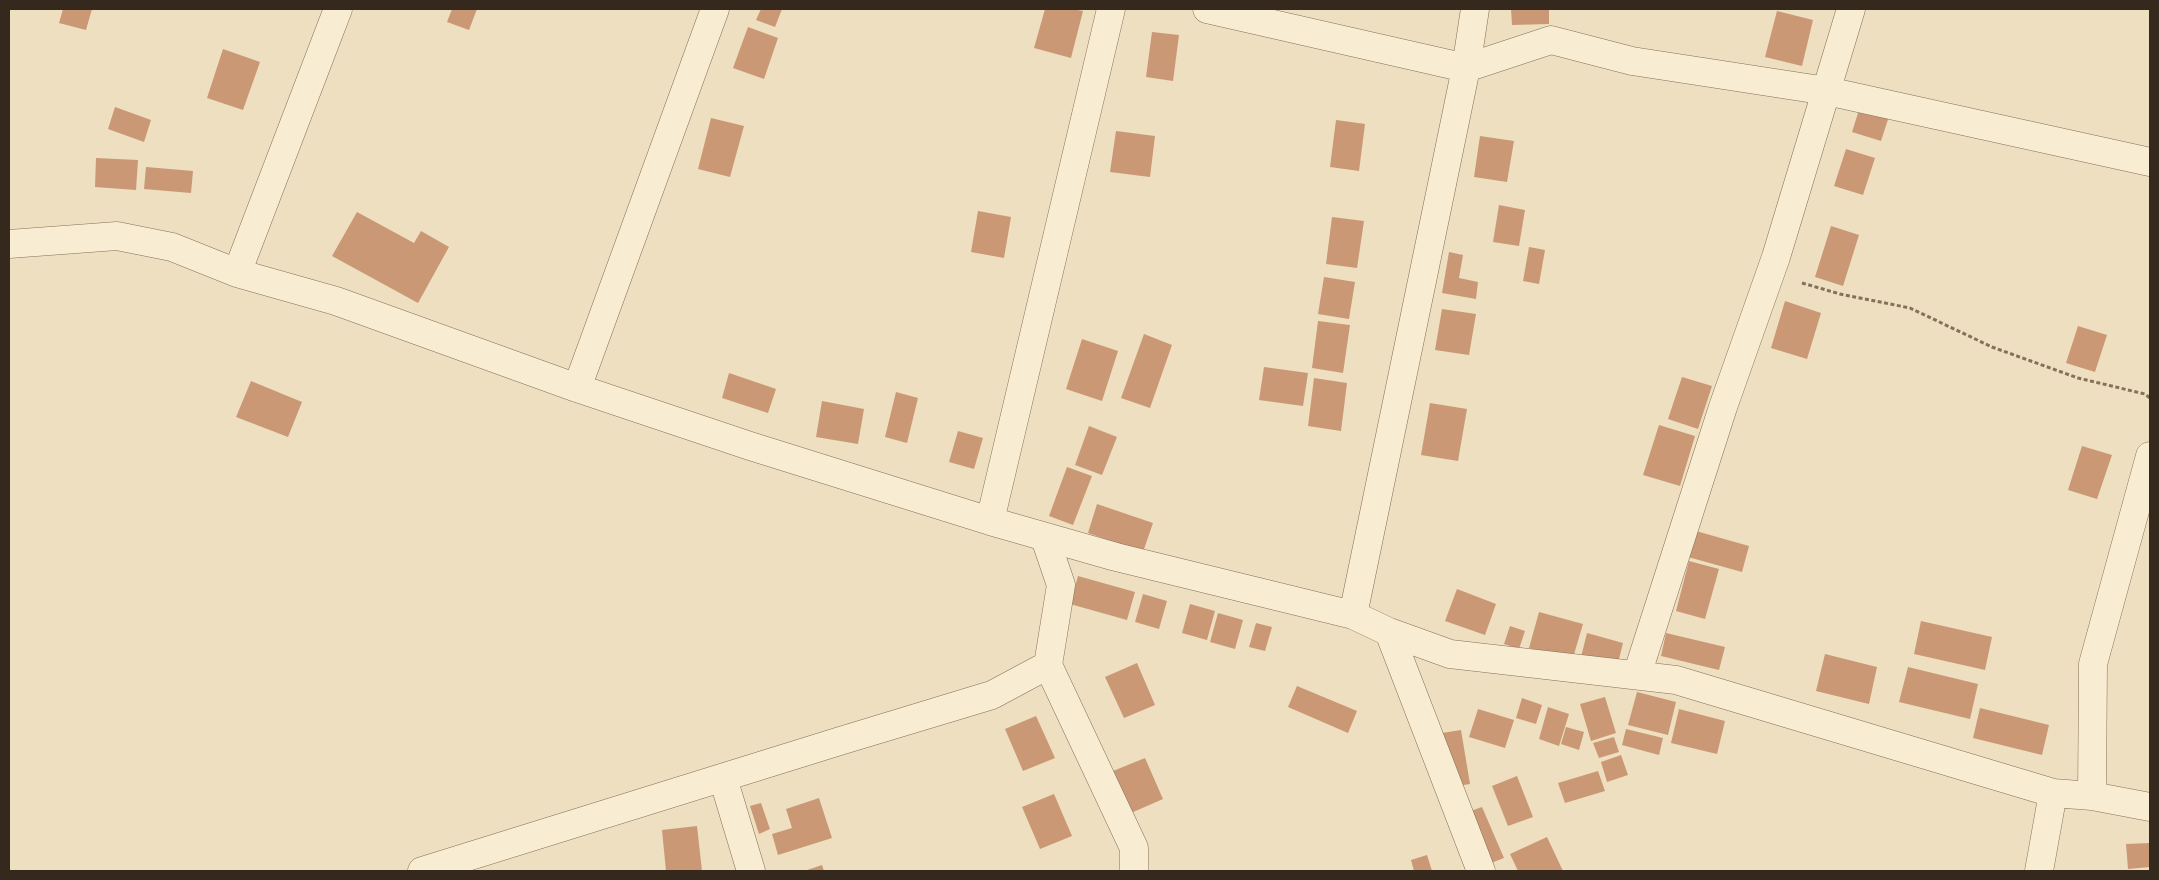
<!DOCTYPE html>
<style>
body{margin:0}
#map{position:relative;width:2159px;height:880px;overflow:hidden;background:#eddfbf;font-family:Bitter,serif}
canvas{display:block}
.frame{position:absolute;inset:0;border:10px solid #35281c;pointer-events:none}
</style>
<div id="map">
<canvas width="2159" height="880"></canvas>
<div class="frame"></div>
</div>
<script>
const context = document.querySelector('canvas').getContext('2d');
context.lineJoin = 'round';
function fillPath(path, color) { context.fillStyle = color; context.fill(path, 'evenodd'); }
function stroke(path, color, width, dash) { context.strokeStyle = color; context.lineWidth = width; context.lineCap = dash ? 'butt' : 'round'; context.setLineDash(dash || []); context.stroke(path); }
fillPath(new Path2D(`
 M63,9H92L86,30L59,23Z
 M452,9H477L469,30L447,22Z
 M761,9H782L775,27L756,20Z
 M1045,9H1072L1083,11L1071,58L1034,48Z
 M1511,9H1549V24L1512,25Z
 M1777,11L1813,20L1802,66L1765,57Z
 M748,27L778,38L764,79L733,68Z
 M1152,32L1179,35L1173,81L1146,77Z
 M223,49L260,62L243,110L207,98Z
 M1864,94L1893,104L1881,141L1852,132Z
 M115,107L151,120L144,142L108,129Z
 M711,118L744,126L730,177L698,169Z
 M1336,120L1365,124L1359,171L1330,167Z
 M1116,131L1155,136L1150,177L1110,172Z
 M1480,136L1514,141L1507,182L1474,177Z
 M1846,149L1875,158L1863,195L1834,186Z
 M96,158L138,160L136,190L95,187Z
 M146,167L193,171L191,193L144,189Z
 M1499,205L1525,210L1519,246L1493,242Z
 M978,211L1011,217L1004,258L971,252Z
 M357,212L414,243L421,231L449,247L418,303L332,256Z
 M1332,217L1364,221L1357,268L1326,264Z
 M1831,226L1859,235L1843,286L1815,277Z
 M1529,247L1545,250L1539,284L1523,281Z
 M1449,252L1463,255L1459,278L1478,282L1476,299L1442,293Z
 M1324,277L1355,282L1349,319L1318,314Z
 M1785,301L1821,313L1807,359L1771,348Z
 M1442,309L1476,314L1469,355L1435,350Z
 M1318,321L1350,325L1343,373L1312,368Z
 M2078,326L2107,335L2095,372L2066,363Z
 M1144,334L1172,345L1150,408L1121,398Z
 M1082,339L1118,351L1102,401L1066,389Z
 M1264,367L1308,373L1303,406L1259,400Z
 M729,373L776,389L768,413L722,398Z
 M1682,377L1712,386L1698,429L1668,419Z
 M1314,378L1347,383L1341,431L1308,426Z
 M251,381L302,402L288,437L236,417Z
 M896,392L918,398L907,443L885,437Z
 M822,401L864,409L858,444L816,437Z
 M1430,403L1467,409L1458,461L1421,455Z
 M1659,425L1695,436L1680,486L1643,475Z
 M1089,426L1117,437L1102,475L1075,465Z
 M958,431L983,438L974,469L949,462Z
 M2082,446L2112,455L2097,499L2068,490Z
 M1067,467L1092,476L1073,525L1049,516Z
 M1097,504L1153,523L1143,552L1088,533Z
 M1696,531L1749,546L1742,572L1688,557Z
 M1689,561L1719,569L1705,619L1676,611Z
 M1078,576L1135,592L1127,620L1070,604Z
 M1457,589L1496,604L1485,635L1445,621Z
 M1143,594L1167,601L1159,629L1135,622Z
 M1190,604L1215,611L1207,640L1182,633Z
 M1539,612L1583,624L1572,661L1529,648Z
 M1218,613L1243,620L1235,649L1210,642Z
 M1921,621L1992,637L1985,670L1914,654Z
 M1256,623L1272,627L1265,651L1249,647Z
 M1510,626L1525,631L1519,649L1504,644Z
 M1587,633L1623,643L1617,667L1581,657Z
 M1666,633L1725,647L1719,670L1661,656Z
 M1825,654L1877,667L1869,704L1816,691Z
 M1137,663L1155,705L1124,718L1105,677Z
 M1908,667L1978,684L1970,719L1899,702Z
 M1297,686L1357,711L1348,733L1288,707Z
 M1637,692L1676,702L1668,735L1628,725Z
 M1605,697L1616,733L1591,741L1580,704Z
 M1522,698L1542,705L1536,724L1516,718Z
 M1548,707L1569,714L1559,746L1539,739Z
 M1980,708L2049,725L2042,755L1973,738Z
 M1478,709L1514,720L1505,748L1469,737Z
 M1679,709L1725,721L1717,754L1671,743Z
 M1036,716L1055,758L1023,771L1005,729Z
 M1566,727L1584,732L1579,750L1561,744Z
 M1626,729L1663,738L1659,755L1622,745Z
 M1461,730L1470,784L1451,787L1442,733Z
 M1614,737L1619,752L1599,758L1593,743Z
 M1621,755L1628,775L1607,782L1601,762Z
 M1145,758L1163,799L1131,813L1113,771Z
 M1598,771L1605,791L1565,803L1558,783Z
 M1517,776L1533,817L1508,826L1492,786Z
 M1054,794L1072,836L1040,849L1022,807Z
 M819,798L832,838L778,855L772,834L792,828L786,809Z
 M761,803L770,829L759,834L750,806Z
 M1482,807L1504,858L1491,863L1468,812Z
 M697,826L702,871H666L662,830Z
 M1547,837L1563,871H1518L1510,854Z
 M2150,843V867L2128,869L2126,844Z
 M1427,855L1432,871H1414L1411,860Z
 M822,865L824,871H804Z`), '#cb9875');
const street = new Path2D(`
 M1207,9L1466,68L1551,40L1632,61L1827,91L2150,162
 M9,244L117,236L172,247L237,273L336,301L577,388L750,446L990,521L1116,557L1353,615L1389,632L1450,654L1676,680L2053,793L2092,796L2150,807
 M237,273L338,9
 M577,388L715,9
 M990,521L1111,9
 M1353,615L1466,68L1475,9
 M1389,632L1481,871
 M1048,665L1134,848V871
 M1637,675L1723,407L1776,257L1851,9
 M723,778L751,871
 M2092,796L2093,664L2150,456
 M422,871L840,741L992,695L1048,665L1061,585L1045,538
 M2039,871L2053,793`);
stroke(street, '#857058', 29);
stroke(new Path2D(`
 M1802,283L1840,294L1910,308L1992,347L2078,378L2145,394L2150,398`), '#857058', 3, [4, 2.5]);
stroke(street, '#f8ecd2', 28);
</script>
